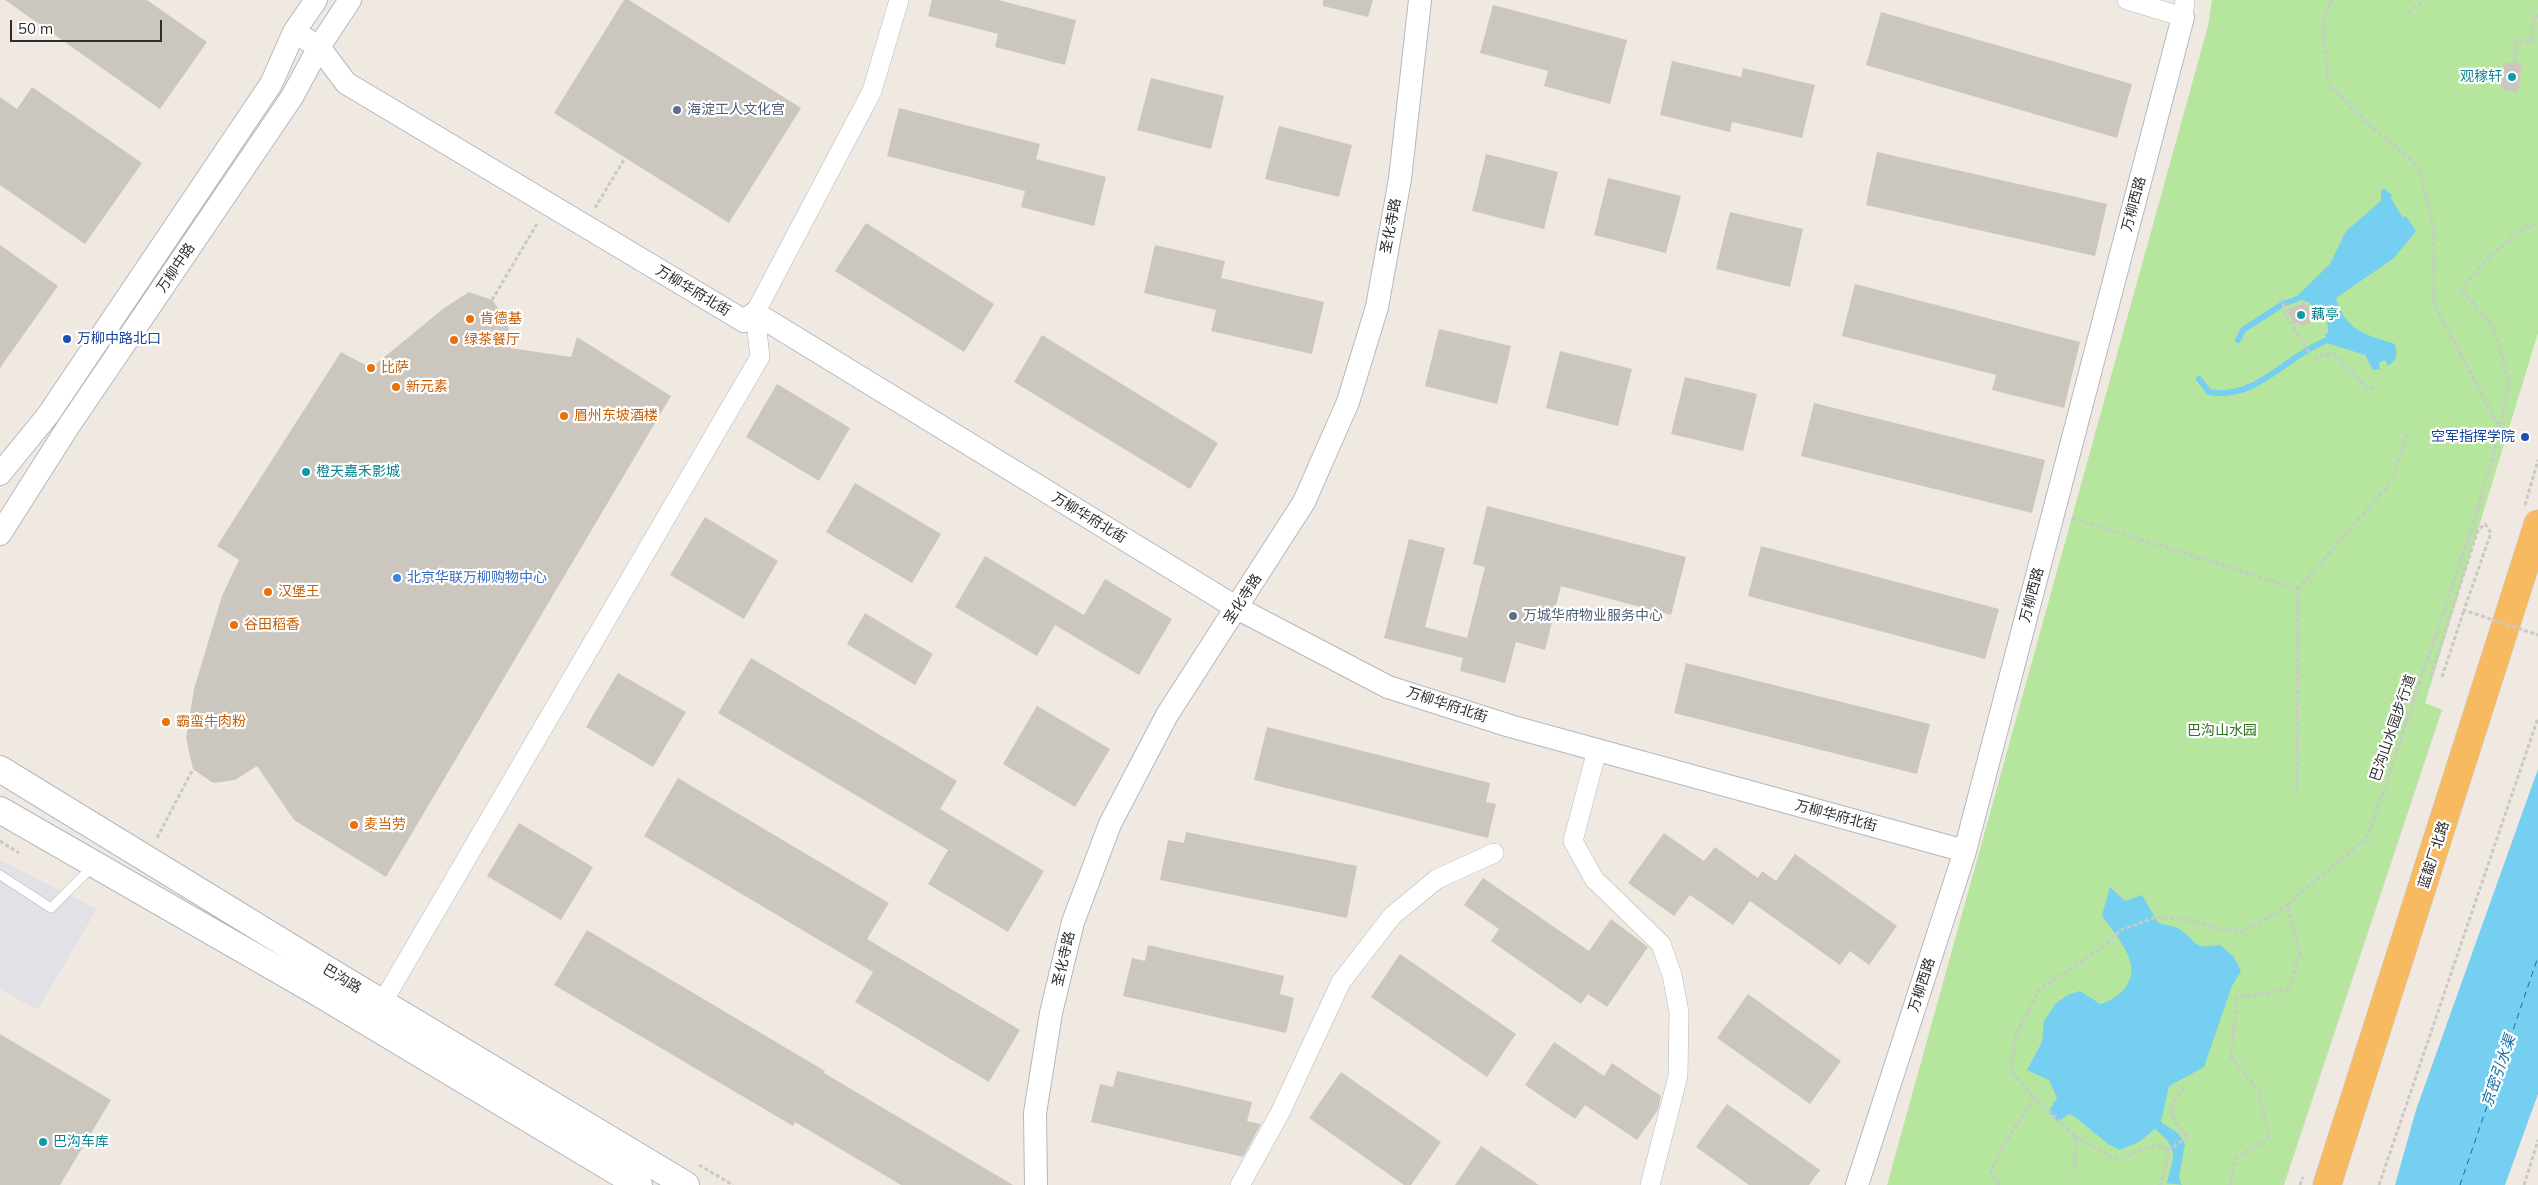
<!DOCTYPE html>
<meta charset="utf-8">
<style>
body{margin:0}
#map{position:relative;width:2538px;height:1185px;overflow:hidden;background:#efe9e1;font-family:Mulish,sans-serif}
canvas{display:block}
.scale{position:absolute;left:10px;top:20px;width:152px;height:22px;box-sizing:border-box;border:2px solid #2e2e2e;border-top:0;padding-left:6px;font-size:15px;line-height:18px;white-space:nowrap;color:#2e2e2e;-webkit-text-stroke:4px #fff;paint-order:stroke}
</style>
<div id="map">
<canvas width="2538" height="1185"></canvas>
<div class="scale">50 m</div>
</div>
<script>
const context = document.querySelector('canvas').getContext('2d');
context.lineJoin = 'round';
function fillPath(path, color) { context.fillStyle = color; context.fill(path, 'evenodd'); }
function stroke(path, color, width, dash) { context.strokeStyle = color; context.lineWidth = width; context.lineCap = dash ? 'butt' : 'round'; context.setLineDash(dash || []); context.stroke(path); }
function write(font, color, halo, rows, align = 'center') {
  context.font = font + ' Mulish,"Noto Sans SC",sans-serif'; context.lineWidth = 4.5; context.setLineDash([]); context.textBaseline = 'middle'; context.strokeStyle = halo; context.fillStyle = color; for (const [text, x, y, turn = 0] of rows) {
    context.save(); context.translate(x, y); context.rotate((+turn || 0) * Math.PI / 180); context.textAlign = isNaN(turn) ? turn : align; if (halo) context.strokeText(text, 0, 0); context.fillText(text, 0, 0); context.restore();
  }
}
fillPath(new Path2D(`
 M0,860L97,909L37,1010L0,989Z`), '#e3e1e8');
fillPath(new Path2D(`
 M2212,0H2538V333L2425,703L2442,710L2284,1185H1887L2208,26Z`), '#b6e59e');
fillPath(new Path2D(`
 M2384,188L2393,196L2390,197L2403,218L2406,216L2416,231L2394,258L2336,298C2346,332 2365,334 2395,344C2397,354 2398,360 2388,366L2385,360L2379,363L2380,369L2373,370L2365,355L2327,343L2325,334L2328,333L2327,318L2308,302L2297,299V296L2330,264L2346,231L2381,201V191Z
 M2538,769V1094L2505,1185H2395L2416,1110Z
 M2110,887L2125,901L2142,895L2158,923C2165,925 2176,926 2181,930C2200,944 2192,949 2220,945L2234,957L2241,971L2232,986L2204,1067L2169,1086L2161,1122L2178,1133L2185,1144L2179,1178L2182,1185L2167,1183C2174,1154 2180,1150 2155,1129L2139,1142L2120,1150L2108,1144L2075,1117L2069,1114L2058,1122L2048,1112L2057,1098L2049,1080L2027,1070L2042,1042L2044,1021L2056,1003L2068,995L2080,991L2100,1004C2120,999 2138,980 2129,958C2124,943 2110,928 2102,915Z`), '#75cff0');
stroke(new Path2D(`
 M2238,340L2243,330L2283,304L2297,299
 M2199,379L2209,392C2255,401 2285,357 2325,341`), '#75cff0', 6);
stroke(new Path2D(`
 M2460,1185L2538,957`), '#0d6fa3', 1, [6, 5]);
fillPath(new Path2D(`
 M5,0H147L207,42L160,109Z
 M624,0H629L801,108L729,223L554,113Z
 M932,0H998L1076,20L1065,65L995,47L998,34L928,16Z
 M1323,0H1373L1368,17L1323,6Z
 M1493,5L1627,40L1610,104L1544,86L1548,71L1480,53Z
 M1881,12L2132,84L2117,138L1866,65Z
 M1672,61L1741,77L1743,68L1815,85L1802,138L1732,122L1730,132L1660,115Z
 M2505,62L2522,64L2518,92L2501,89Z
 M1151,78L1224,96L1211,149L1137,130Z
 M32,87L142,163L85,244L0,185V97L17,109Z
 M899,108L1040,144L1036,159L1106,177L1094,226L1021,207L1025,191L887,156Z
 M1279,126L1352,145L1339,197L1265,179Z
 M1877,152L2107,204L2095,256L1866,205Z
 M1486,154L1558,172L1544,229L1472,211Z
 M1608,178L1681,196L1666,253L1594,235Z
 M1730,212L1803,229L1790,287L1716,269Z
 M866,223L994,304L964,352L835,271Z
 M0,245L58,286L0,368Z
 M1155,245L1225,261L1221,278L1324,302L1312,354L1211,331L1216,310L1144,293Z
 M1855,284L2080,342L2064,408L1992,390L1996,375L1842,336Z
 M469,292L492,300L508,321L510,348L571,357L577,337L671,396L386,877L294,820L257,766L235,780L213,783L193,769L186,738L194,689L222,596L239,560L217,546L341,352L371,368L444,308Z
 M2304,302L2306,306L2308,305L2316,319L2300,327L2299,323L2294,324L2287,310Z
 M1439,329L1511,346L1497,404L1425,386Z
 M1042,335L1218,443L1190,489L1014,382Z
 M1560,351L1632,369L1618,426L1546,408Z
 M1685,377L1757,394L1743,451L1671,434Z
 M777,384L850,428L819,481L746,437Z
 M1814,403L2045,460L2032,513L1801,456Z
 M855,483L941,534L912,583L826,532Z
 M1487,506L1686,557L1671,615L1561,586L1545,650L1516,642L1505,683L1460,671L1463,658L1384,638L1409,539L1445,548L1425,627L1467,638L1485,567L1473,564Z
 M705,517L778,561L744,619L670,575Z
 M1761,546L1999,609L1985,659L1748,596Z
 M985,556L1084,615L1105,579L1172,619L1139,675L1055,625L1037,656L955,607Z
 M865,613L933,654L915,685L847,644Z
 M751,658L957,781L940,809L1044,871L1008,932L928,884L948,850L718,713Z
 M1686,663L1930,724L1917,774L1674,713Z
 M618,673L686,712L653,767L586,727Z
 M1037,706L1110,749L1075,807L1003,764Z
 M1267,727L1490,783L1486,802L1496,804L1488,838L1254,780Z
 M678,778L889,903L867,939L1020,1030L989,1082L855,1002L873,972L644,836Z
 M519,823L593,867L561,920L487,876Z
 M1186,832L1357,866L1347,918L1160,880L1168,840L1184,843Z
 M1664,833L1704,861L1715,847L1758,878L1762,871L1776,881L1795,854L1897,926L1869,965L1850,951L1840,965L1750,901L1733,925L1690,895L1674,916L1628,883Z
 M1483,878L1589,951L1611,919L1648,947L1607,1007L1588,994L1581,1004L1491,941L1499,929L1464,905Z
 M587,930L825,1071L824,1073L1013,1185H901L795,1122L793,1126L554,985Z
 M1148,945L1284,976L1280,994L1294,998L1286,1033L1123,996L1132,958L1145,961Z
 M1400,954L1516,1034L1487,1077L1371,997Z
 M1748,994L1841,1061L1810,1104L1717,1038Z
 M0,1034L111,1100L60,1185H0Z
 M1554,1042L1604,1076L1612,1063L1661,1096L1658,1110L1637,1140L1585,1105L1575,1119L1525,1085Z
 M1117,1071L1252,1102L1247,1121L1261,1124L1243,1157L1091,1122L1100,1084L1113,1087Z
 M1341,1072L1441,1142L1411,1185H1404L1309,1118Z
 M1727,1104L1820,1170L1809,1185H1749L1696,1147Z
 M1481,1146L1539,1185H1455Z`), '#cbc7bf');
const service = new Path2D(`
 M0,875L51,908L93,866`);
const minor = new Path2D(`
 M2127,0L2183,17L2185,0
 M1597,750L1573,841L1594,879L1661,944L1672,975L1679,1012L1678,1076L1650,1185
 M382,1003L760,357L755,313L872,91L899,0
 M1240,1185L1280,1113L1341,982L1392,916L1437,879L1494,853`);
const tertiary = new Path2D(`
 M294,32L319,47L346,83L744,321L755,313L1237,608L1388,687L1510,726L1965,851
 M0,474L48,415L271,84L294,32L316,0
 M0,534L68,427L292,97L319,47L350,0
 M1036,1185L1035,1113L1051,1013L1073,922L1110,824L1167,715L1304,502L1348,402L1377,307L1400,179L1420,0
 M1857,1185L1965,851L2183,17`);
const secondary = new Path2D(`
 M0,769L328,970L686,1185
 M0,810L315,991L639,1185`);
const trunk = new Path2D(`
 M2327,1185L2538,524`);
stroke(service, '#b4b7c1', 10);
stroke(minor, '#b4b7c1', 20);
stroke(tertiary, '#b4b7c1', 24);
stroke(secondary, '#b4b7c1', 28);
stroke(trunk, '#c9c9c9', 29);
stroke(new Path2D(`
 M2332,0L2323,22L2328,84L2363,119L2418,166L2434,229V304L2500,429
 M2408,13L2424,0
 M2515,63L2516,40L2531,42L2534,16H2538
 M595,208L625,158
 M2283,297L2284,312L2309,352
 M492,300L538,222
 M2314,359L2322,355L2334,354L2368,388H2378
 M2525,505L2538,460
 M2072,518L2298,589L2297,794
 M2298,589L2392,481L2407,432
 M2442,677L2464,610
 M157,838L193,769
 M0,841L19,853
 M2034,1097L2075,1136V1173
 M2075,1136L2115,1159C2132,1157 2153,1138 2168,1150L2169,1155L2160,1185
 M2168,1150L2188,1137C2169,1117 2165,1108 2185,1088
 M699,1165L733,1185
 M1999,1185L1991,1172L2004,1145L2034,1097L2011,1071L2016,1034L2040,989L2103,947L2121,930L2156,917L2195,921L2217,928L2242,932L2260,923L2287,905
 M2230,1185L2236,1158L2269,1138L2259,1091L2231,1057L2237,998L2289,989L2300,953L2287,905L2368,836L2476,515L2500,430L2509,382L2493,327L2461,289L2483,264L2518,231L2538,223
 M2300,1185L2303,1177
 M2379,1185L2538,718
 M2524,1185L2538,1140`), '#c9c9c9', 3, [4, 2.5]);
stroke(service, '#fff', 9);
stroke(minor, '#fff', 19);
stroke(tertiary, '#fff', 22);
stroke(secondary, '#fff', 26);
stroke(trunk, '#f8ba60', 28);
stroke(new Path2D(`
 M2431,676L2478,530L2485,524L2491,533L2464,610L2538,635`), '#c9c9c9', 3, [4, 2.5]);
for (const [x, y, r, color] of [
 [2512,77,5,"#0f9aa8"],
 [677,110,5,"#5c6f8a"],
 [2301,315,5,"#0f9aa8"],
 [470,319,5,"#e8710a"],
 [67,339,5,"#1a4fb4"],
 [454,340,5,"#e8710a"],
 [371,368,5,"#e8710a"],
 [396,387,5,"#e8710a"],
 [564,416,5,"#e8710a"],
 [2525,437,5,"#1a4fb4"],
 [306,472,5,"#0f9aa8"],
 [397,578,5,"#3f7fe0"],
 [268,592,5,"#e8710a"],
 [1513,616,5,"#5c6f8a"],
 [234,625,5,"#e8710a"],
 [166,722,5,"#e8710a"],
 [354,825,5,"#e8710a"],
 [43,1142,5,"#0f9aa8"]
]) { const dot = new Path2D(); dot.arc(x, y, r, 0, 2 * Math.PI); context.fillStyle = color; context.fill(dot); stroke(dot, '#fff', 2); }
write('14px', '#0d838f', '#fff', [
 ["观稼轩",2502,77,"right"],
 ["藕亭",2311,315],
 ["橙天嘉禾影城",316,472],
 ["巴沟车库",53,1142]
], 'left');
write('14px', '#4e5e75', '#fff', [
 ["海淀工人文化宫",687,110],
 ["万城华府物业服务中心",1523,616]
], 'left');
write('14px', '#2e2e2e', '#fff', [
 ["万柳西路",2134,204,-75],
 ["圣化寺路",1391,226,-79],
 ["万柳中路",176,268,-56],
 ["万柳华府北街",693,291,31],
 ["万柳华府北街",1089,518,31],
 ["万柳西路",2032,595,-75],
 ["圣化寺路",1243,599,-57],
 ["万柳华府北街",1447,705,18],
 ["巴沟山水园步行道",2393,728,-71],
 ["万柳华府北街",1836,816,15],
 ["蓝靛厂北路",2434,855,-72],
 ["圣化寺路",1064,959,-77],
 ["巴沟路",342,979,31],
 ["万柳西路",1922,985,-72]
]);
write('14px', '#c56008', '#fff', [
 ["肯德基",480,319],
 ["绿茶餐厅",464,340],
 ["比萨",381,368],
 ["新元素",406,387],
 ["眉州东坡酒楼",574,416],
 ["汉堡王",278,592],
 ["谷田稻香",244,625],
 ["霸蛮牛肉粉",176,722],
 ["麦当劳",364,825]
], 'left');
write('14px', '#164399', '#fff', [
 ["万柳中路北口",77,339],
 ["空军指挥学院",2515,437,"right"]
], 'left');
write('14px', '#366cbe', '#fff', [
 ["北京华联万柳购物中心",407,578]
], 'left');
write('14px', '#2c6e1b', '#fff', [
 ["巴沟山水园",2222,731]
]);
write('italic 15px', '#0d6fa3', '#fff', [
 ["京密引水渠",2499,1071,-71]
]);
</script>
